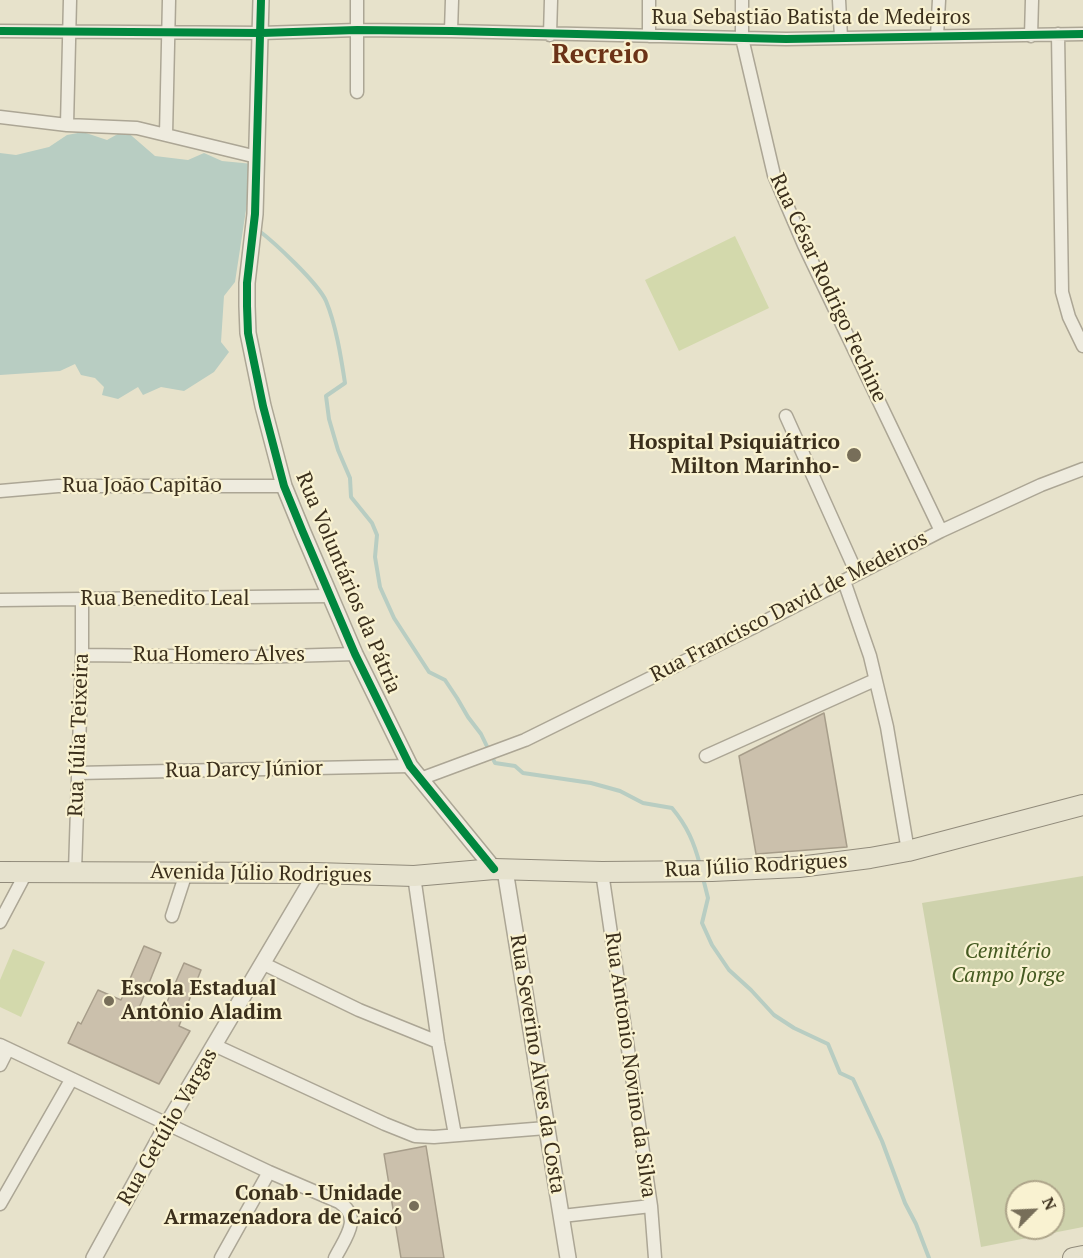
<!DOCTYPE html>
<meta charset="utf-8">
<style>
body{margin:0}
#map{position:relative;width:1083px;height:1258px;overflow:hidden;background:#e7e2cb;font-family:"PT Serif",serif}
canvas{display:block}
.north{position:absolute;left:1005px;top:1180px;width:60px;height:60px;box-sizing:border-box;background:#f9f2d1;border:2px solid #ada489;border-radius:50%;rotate:66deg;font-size:16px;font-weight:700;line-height:24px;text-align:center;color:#3b2f1c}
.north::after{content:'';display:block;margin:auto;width:21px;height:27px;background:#776e59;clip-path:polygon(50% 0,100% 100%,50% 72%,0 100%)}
</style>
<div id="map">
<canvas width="1083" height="1258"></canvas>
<div class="north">N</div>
</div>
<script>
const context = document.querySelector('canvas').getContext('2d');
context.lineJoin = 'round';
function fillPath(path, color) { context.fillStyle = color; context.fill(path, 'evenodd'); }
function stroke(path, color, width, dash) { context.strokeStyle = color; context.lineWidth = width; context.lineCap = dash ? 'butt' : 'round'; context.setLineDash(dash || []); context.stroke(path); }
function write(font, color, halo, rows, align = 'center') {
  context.font = font + ' "PT Serif",serif'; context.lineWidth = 4.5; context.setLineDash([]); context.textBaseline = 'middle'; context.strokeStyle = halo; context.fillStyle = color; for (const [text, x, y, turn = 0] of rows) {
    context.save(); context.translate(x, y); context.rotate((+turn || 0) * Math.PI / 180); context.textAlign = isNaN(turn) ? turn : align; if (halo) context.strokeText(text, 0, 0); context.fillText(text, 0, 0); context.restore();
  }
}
fillPath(new Path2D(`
 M735,236L769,308L679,351L645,280Z
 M13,949L45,962L21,1017L0,1007V980Z`), '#d3d9ac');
fillPath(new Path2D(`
 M1083,876V1227L981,1247L922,903ZM1017,1192H1053V1228H1017Z`), '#ced2ac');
fillPath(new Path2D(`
 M125,130L155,156L188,160L204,153L222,161L253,164L235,282L224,296L221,342L229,352L214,372L184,391L161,387L143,395L138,387L118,399L102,395L104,387L95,378L81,375L75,364L60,371L0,375V153L16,155L49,147L67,135L83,132L107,140Z`), '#b8cdc2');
stroke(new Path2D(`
 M258,230C274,242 318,283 326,301C336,325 341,357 345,383L326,396L329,419L338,450L350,478L351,497L372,523L377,535L375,557L380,587L394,618L429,672L445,680L457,698L468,717L481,734L495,763L515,766L523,773L591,783L620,791L643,803L672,808C687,826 694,842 700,865
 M703,878L708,898L702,923L712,945L729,970L751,990L774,1015L794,1028L828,1044L840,1073L853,1079L882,1141L905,1203L916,1224L929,1258`), '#b8cdc2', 4);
const building = new Path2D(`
 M824,713L847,847L756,854L739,756Z
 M144,946L161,953L139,1008L160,1018L184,963L201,970L179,1026L190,1031L159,1084L68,1043L78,1022L81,1024L98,990L121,1000Z
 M426,1146L444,1258H401L384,1154Z`);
fillPath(building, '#cbc0ac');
stroke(building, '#a79d8a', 1.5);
const minor = new Path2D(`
 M649,0V36
 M742,0V38L774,175L804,245L941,531
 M839,0L841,37
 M0,31L261,33L357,30L451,31L786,39L1083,34
 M451,31L452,0
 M1058,34L1062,292L1069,317L1083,346
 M550,35L551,0
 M937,36L939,0
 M1031,36L1032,0
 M357,92V0
 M0,117L67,125L137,128L257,157
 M67,125L70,0
 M166,135L169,0
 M786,416L857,574
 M0,491L58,486H284
 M844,581L870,656L887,727L908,851
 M0,600L330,596
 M82,655L254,657L355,654
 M706,756L875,680
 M77,773L410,766
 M420,779L525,740L754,627L941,531L1041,485L1083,469
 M75,871L82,655V600
 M602,872L651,1206L655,1258
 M414,876L438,1042L455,1135
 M172,916L186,873
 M0,922L27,871
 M264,964L359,1010L438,1042
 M0,1045L269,1172L339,1202C363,1218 345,1238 335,1258
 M214,1045L385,1124L415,1136L434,1137L546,1128
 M0,1065L8,1049
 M0,1204L71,1080
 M562,1216L651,1206
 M221,1258L269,1172`);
const tertiary = new Path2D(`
 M261,0L255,214L247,283V306L248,333L263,406L284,486L302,530L355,654L410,766L494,869
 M505,870L568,1258
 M94,1258L168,1123L316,873`);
const primary = new Path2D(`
 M0,872L316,873L414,876L494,869L602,872L712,871L799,867L870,858L908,851L1083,805
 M1073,1258L1083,1256`);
stroke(minor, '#aca695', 15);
stroke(tertiary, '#aca695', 18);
stroke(primary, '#918b7b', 22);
stroke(minor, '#eeebde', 12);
stroke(tertiary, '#eeebde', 15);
stroke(primary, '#e6e2ce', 20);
stroke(new Path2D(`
 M261,0L255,214L247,283V306L248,333L263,406L284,486L302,530L355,654L410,766L494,869
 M0,31L261,33L357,30L451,31L786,39L1083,34`), '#00873e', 8);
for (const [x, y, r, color] of [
 [854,455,8,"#776e59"],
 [109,1001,6,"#776e59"],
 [414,1206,6,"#776e59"]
]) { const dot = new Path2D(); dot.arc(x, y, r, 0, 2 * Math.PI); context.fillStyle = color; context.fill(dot); stroke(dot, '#f9f2d1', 2); }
write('21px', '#3b2f1c', '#f9f2d1', [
 ["Rua Sebastião Batista de Medeiros",811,18],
 ["Rua César Rodrigo Fechine",828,288,65],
 ["Rua João Capitão",142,486],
 ["Rua Voluntários da Pátria",348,583,67],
 ["Rua Benedito Leal",165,599],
 ["Rua Francisco David de Medeiros",789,607,-27],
 ["Rua Homero Alves",219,655],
 ["Rua Júlia Teixeira",79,735,-88],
 ["Rua Darcy Júnior",244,770,-1],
 ["Rua Júlio Rodrigues",756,866,-3],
 ["Avenida Júlio Rodrigues",261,874,1],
 ["Rua Severino Alves da Costa",537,1064,81],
 ["Rua Antonio Novino da Silva",630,1065,82],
 ["Rua Getúlio Vargas",168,1127,-60]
]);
write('bold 21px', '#3b2f1c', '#f9f2d1', [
 ["Hospital Psiquiátrico",840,443],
 ["Milton Marinho-",840,467],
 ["Escola Estadual",121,989,"left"],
 ["Antônio Aladim",121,1013,"left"],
 ["Conab - Unidade",402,1194],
 ["Armazenadora de Caicó",402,1218]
], 'right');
write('italic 21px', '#455a21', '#f9f2d1', [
 ["Cemitério",1008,952],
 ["Campo Jorge",1008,976]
]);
write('bold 27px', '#6c3317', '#f9f2d1', [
 ["Recreio",600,55]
]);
</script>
